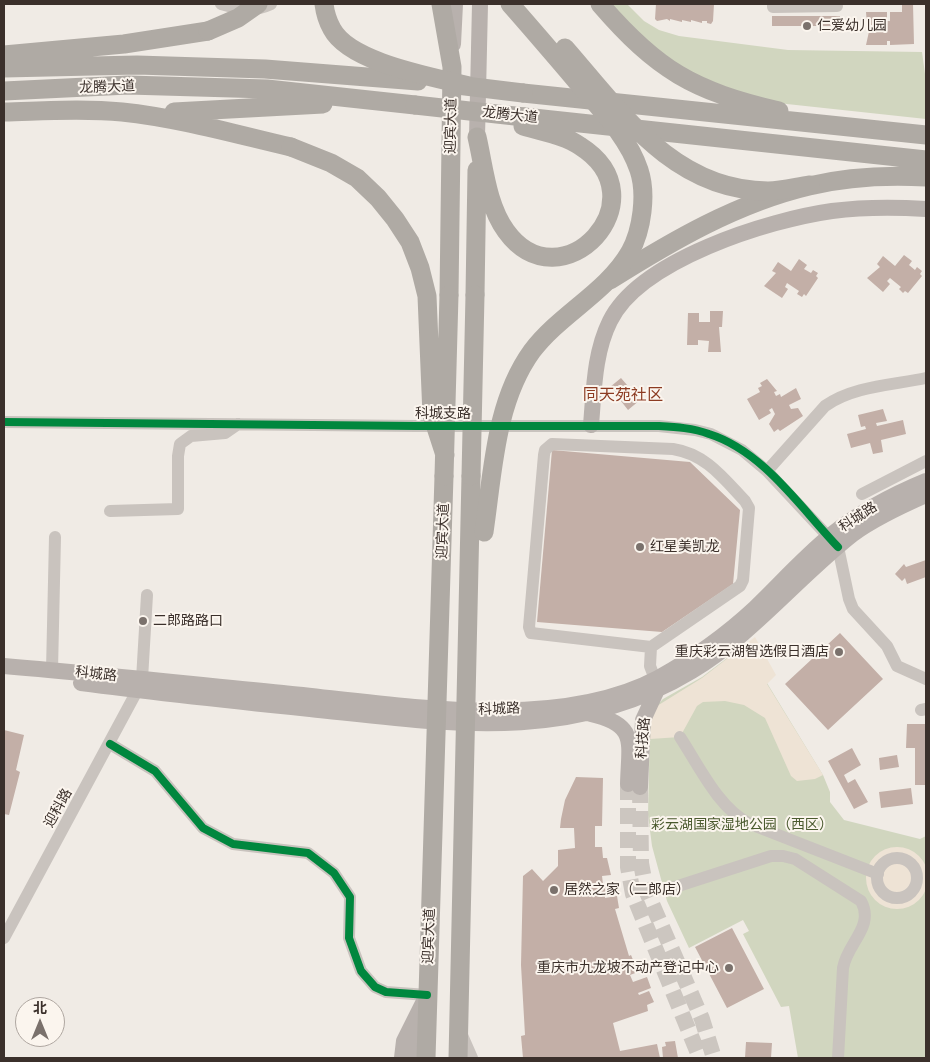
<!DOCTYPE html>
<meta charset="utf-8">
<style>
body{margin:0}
#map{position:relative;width:930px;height:1062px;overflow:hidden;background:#f0ebe5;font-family:"Public Sans","Noto Sans SC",sans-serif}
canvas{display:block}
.frame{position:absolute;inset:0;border:5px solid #3b302b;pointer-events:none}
.north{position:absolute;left:15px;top:997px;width:50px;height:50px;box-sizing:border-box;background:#fbf5ee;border:1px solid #aea6a0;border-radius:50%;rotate:0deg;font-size:14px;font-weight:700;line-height:20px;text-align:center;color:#3b302b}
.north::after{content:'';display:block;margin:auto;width:18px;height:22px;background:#7a716c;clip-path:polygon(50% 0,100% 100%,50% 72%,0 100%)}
</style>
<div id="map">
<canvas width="930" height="1062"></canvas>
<div class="frame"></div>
<div class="north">北</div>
</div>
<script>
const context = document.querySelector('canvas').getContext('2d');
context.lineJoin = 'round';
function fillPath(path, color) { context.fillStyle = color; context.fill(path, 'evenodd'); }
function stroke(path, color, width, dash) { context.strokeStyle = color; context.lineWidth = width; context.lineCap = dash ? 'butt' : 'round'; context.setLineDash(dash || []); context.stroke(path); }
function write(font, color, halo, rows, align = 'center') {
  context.font = font + ' "Public Sans","Noto Sans SC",sans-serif'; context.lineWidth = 4; context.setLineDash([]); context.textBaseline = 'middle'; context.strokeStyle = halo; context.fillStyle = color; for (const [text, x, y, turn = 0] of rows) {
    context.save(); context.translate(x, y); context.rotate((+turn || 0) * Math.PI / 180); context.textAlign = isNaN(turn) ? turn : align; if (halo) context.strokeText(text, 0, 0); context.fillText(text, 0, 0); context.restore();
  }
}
fillPath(new Path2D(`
 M607,4H627L644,21L659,30L679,36L788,50L922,52L926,81V119L759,101L676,70Z
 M739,649L767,683L823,775L830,792V802L844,820L920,839L926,836V1058H798L789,1006L781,1007L743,934L749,931L743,920L689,948L667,901L652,846L648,815L650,724L656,706L663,699L702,677Z`), '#d1d6bf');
fillPath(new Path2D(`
 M755,637L776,675L767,684L823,775L815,779L797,781L791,776L765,718L744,705L725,701L703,702L697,706L680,737L650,739L651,720L657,706L702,678Z
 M866 878a31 31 0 1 1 62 0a31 31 0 1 1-62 0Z`), '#eee3d5');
fillPath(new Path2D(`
 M656,4H714L713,21L711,24L707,23V21H702V23L691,20V22L682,20V22L670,19V21L667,19L657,21L655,19Z
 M902,4H913L914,44L890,45V41H887V45H866L870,27V24H867L866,12H887V21H890V12H902Z
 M772,16H840V26H772Z
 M904,255L912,261L909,265L915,270L917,267L922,271L920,274L922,276L908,293L905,291L903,293L899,289L901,287L890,278L887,281L890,284L883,292L867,278L880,267L877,264L883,256L895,266Z
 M799,259L807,265L804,269L811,273L813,270L818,273L816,276L818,278L806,296L804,294L802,297L797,294L799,291L787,283L785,287L788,289L782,298L764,286L776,273L772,271L778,262L791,271Z
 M710,311H723L722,327H719L721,352H708L709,341L698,340V345H687L688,313H699V322H710Z
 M621,378L640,400L628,410L610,387Z
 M767,379L777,391L774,392L776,396L780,394L781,397L796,388L801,399L789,405L791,409L798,408L803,416L780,431L778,429L774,432L769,424L775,414L772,408L769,410L771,413L759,420L747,399L760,392L758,388L762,386L760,383Z
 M883,409L887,421L876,423L877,426L903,420L906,434L881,440L883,452L873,454L870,443L851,448L847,434L866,429L865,426L861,427L858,415Z
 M552,450L690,462L740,510L733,584L662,632L537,622Z
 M926,560V577L907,584L905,578L902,581L895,574L904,564L906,567Z
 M840,633L883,679L828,730L785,684Z
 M907,724H926V785H915V748H906Z
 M4,730L24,735L16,770L20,772L9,815L4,814Z
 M852,748L861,765L844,775L848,783L855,779L868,802L854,809L828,761Z
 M897,755L899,767L880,770L879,758Z
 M576,777L603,778L602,826H595V847H602L603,858H607L611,875L602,876L603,884L617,882L619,893L605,896V898L617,896L619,908L615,909L629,956L631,955L638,972L630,975L633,982L647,977L651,988L638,993L639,995L649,991L654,1002L647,1005L648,1011L613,1023L620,1051L657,1044L660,1058H523L521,1036L525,1035L521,965L523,876L532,869L543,881L558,866V850L575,848L574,828H560L561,819L565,800Z
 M911,788L913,804L881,808L879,792Z
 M732,928L764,989L727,1008L695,947Z
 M675,1041L678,1058H663L662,1047L666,1046L665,1042Z
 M746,1042L772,1043L771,1058H745Z`), '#c3afa7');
stroke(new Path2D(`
 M628,784V867L633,894L700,1058
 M640,787L641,863L646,890L702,1019L714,1058`), '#ccc6c0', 16, [16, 8]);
stroke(new Path2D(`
 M221,4C238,9 254,12 271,4
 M773,4V7L837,6
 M4,422L416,426H659L695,430L711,434L742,450L767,471L838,547L849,599L853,609L887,646L897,666L926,679
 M552,444L673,449C706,454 724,479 745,501L749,508L743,580L740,586L651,647L531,633L529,627L544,455L545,450Z
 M767,471L825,406C853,386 893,385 926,378
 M862,494L926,461
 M110,511L178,509V456L180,444L191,436L225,433L238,424
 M651,647L650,666L655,679
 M52,670L55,537
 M142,679L147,595
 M921,710L926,709
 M680,737C699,766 719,809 750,824L878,874
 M110,744L155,771L203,828L233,844L308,853L334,873L350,897L349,938L361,971L375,987L386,992L427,995
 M877 878a20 20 0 1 1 40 0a20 20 0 1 1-40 0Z
 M672,888L771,856H783L795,859L861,901C875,927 847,943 843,968L838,1058
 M4,938L137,691
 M461,1033L472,1058`), '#c9c3be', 12);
stroke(new Path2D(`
 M453,44L455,4
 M477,137L480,4
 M591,425C594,391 594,353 610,321C640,260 768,220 832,211C863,207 895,207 926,209
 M4,666C97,674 190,684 283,693C394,704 555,733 658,678C692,659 726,635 755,608C780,584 804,557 831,535C860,512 892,495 926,481
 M81,683C157,693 233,701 310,709C443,723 570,745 692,671C753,634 797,578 853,534C875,518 901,506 926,495
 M591,714C638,725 629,742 628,784
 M640,787L643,720L656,692
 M402,1058L404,1041L427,995
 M415,1058V1024`), '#b8b1ad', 16);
stroke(new Path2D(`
 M441,4L452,67L449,295
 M600,4C657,70 693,91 779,111
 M4,55L124,44L208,31
 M4,68L137,65L265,69L418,81
 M4,91L128,85L267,89L415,105
 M523,93L926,135
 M4,112C43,111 83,108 122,112C179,118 235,134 291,147
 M174,112L323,104
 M524,117L926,160
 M477,137C484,167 487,205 506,231C561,307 664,199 580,146C564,135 542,132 523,126
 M610,280C672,241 737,203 809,186C846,177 889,175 926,177
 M475,295L477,170
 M426,1058L444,476
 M458,1058L471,476`), '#afaaa4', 19);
stroke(new Path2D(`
 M324,4C325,12 328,22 332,29C350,63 434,77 469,86
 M208,31L238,18L258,4
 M565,48C621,112 674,191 768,191C782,191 796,187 810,185
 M457,85L523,93
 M415,105L524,117
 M291,147L331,163L357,178L378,198L395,219L410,242L420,268L427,296L432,415L445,455
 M444,476L449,295
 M471,476L475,295
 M484,532C493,472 495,402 532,351C560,314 607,292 630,252C642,230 647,194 639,170C628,137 601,110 579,84C556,57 533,30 510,4`), '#afaaa4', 19);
stroke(new Path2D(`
 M4,422L416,426H659C676,427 693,428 709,434C763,451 800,507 838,547
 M110,744L155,771L203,828L233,844L308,853L334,873L350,897L349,938L361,971L375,987L386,992L427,995`), '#00873e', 8);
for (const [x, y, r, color] of [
 [807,26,5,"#7a716c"],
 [640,547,5,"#7a716c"],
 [143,621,5,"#7a716c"],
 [839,652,5,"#7a716c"],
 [554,890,5,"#7a716c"],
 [729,968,5,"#7a716c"]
]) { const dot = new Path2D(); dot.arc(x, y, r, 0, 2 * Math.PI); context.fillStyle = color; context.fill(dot); stroke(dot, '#fbf5ee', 2); }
write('14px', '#3b302b', '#fbf5ee', [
 ["仁爱幼儿园",817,26],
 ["红星美凯龙",650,547],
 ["二郎路路口",153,621],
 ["重庆彩云湖智选假日酒店",829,652,"right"],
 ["居然之家（二郎店）",564,890],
 ["重庆市九龙坡不动产登记中心",719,968,"right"]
], 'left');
write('14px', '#3b302b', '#fbf5ee', [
 ["龙腾大道",107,87,-2],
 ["龙腾大道",510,115,6],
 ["迎宾大道",451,126,-89],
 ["科城支路",443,414],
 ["科城路",858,517,-33],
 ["迎宾大道",443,531,-88],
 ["科城路",96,674,6],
 ["科城路",499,709,-2],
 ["科技路",643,738,-85],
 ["迎科路",58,808,-61],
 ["迎宾大道",429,936,-88]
]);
write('14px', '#4a5a2e', '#fbf5ee', [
 ["彩云湖国家湿地公园（西区）",742,825]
]);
write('16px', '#8c3b22', '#fbf5ee', [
 ["同天苑社区",623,395]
]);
</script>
